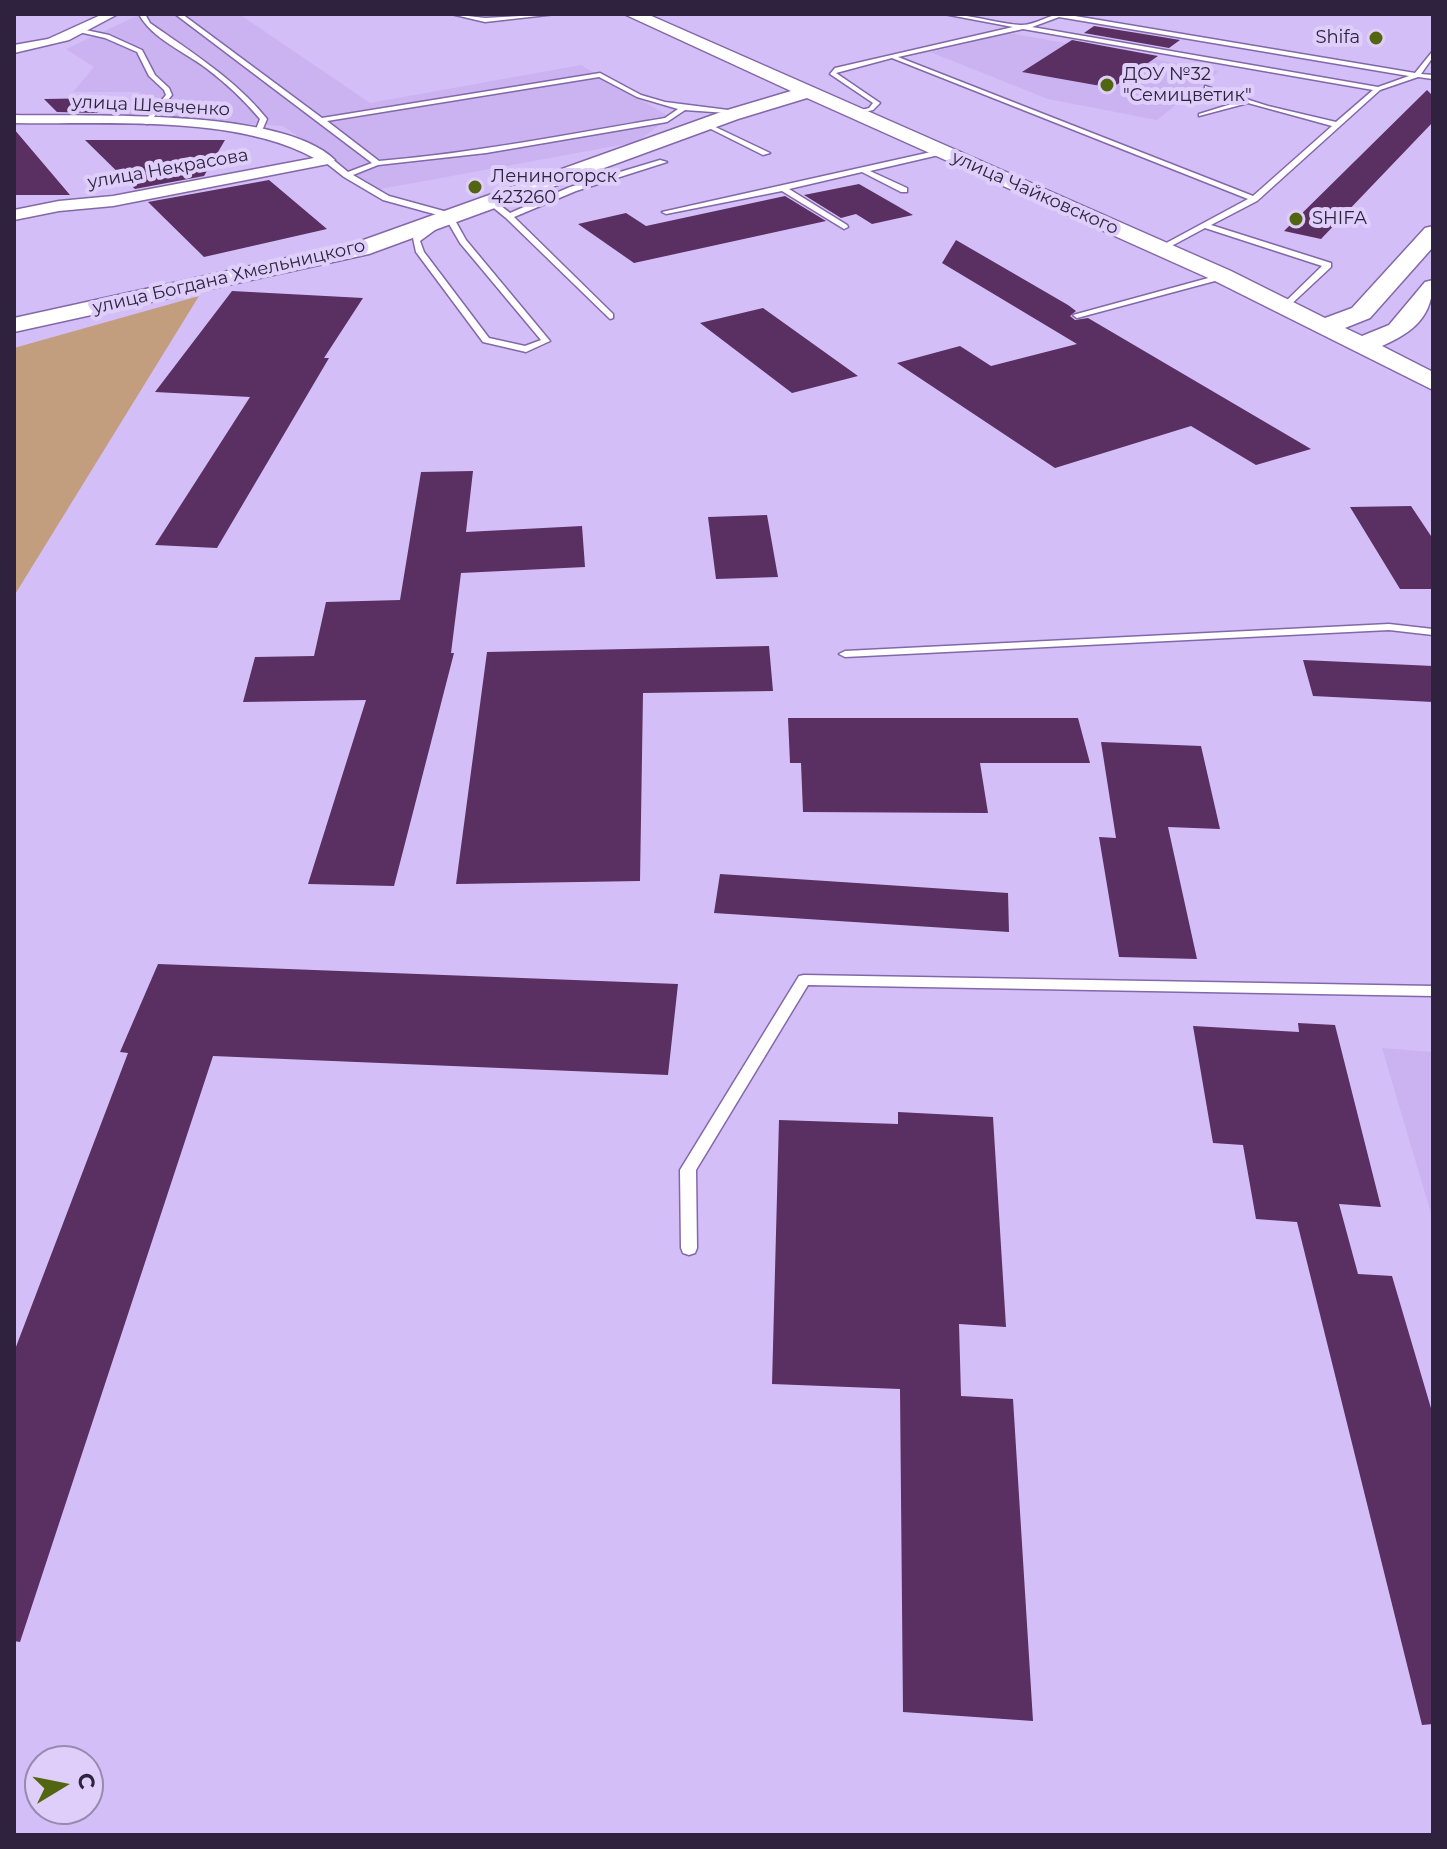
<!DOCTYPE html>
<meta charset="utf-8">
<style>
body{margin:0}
#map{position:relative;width:1447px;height:1849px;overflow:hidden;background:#d4bef7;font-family:Montserrat,sans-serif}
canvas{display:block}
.frame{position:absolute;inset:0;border:16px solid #2e223e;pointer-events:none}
.north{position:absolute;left:24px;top:1745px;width:80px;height:80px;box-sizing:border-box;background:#decef9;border:2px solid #9889ae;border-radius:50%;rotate:80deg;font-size:22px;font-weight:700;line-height:32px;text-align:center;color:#2e223e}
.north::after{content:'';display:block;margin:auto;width:28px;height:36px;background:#526510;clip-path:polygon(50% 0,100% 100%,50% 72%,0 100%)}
</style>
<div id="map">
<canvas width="1447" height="1849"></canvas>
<div class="frame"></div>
<div class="north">С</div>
</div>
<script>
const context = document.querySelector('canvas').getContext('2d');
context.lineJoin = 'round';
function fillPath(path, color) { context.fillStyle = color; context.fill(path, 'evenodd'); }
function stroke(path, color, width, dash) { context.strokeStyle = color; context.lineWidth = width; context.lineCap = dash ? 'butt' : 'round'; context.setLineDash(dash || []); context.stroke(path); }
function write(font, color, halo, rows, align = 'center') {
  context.font = font + ' Montserrat,sans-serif'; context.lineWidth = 8; context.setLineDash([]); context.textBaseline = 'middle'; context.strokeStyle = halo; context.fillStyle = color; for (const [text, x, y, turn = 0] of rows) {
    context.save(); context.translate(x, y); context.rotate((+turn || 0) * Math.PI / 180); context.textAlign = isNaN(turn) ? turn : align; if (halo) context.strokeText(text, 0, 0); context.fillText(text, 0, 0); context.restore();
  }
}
fillPath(new Path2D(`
 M141,14H239L370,103L581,65L670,117L637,142L375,190L283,126L120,116L141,92H73L94,67L66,49Z
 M1009,33L1219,71L1157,120L1048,99L930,52Z
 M1382,1048L1433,1052V1220Z`), '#cbb2f0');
fillPath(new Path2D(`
 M199,296L14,596V348Z`), '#c29d7e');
fillPath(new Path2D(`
 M1094,26L1156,36L1180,40L1169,48L1084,33Z
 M1072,40L1158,56L1112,88L1022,72Z
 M1427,90L1433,96V122L1321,239L1284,231Z
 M106,98L97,113L57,112L44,99Z
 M14,129L70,195H14Z
 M85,140H225L204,176L135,189Z
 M269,180L327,229L204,257L148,202Z
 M859,184L913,215L872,224L856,214L841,218L804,195Z
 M785,196L826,221L634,263L578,224L626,213L646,226Z
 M956,240L1068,305L1076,311L1070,316L1075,320L1088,318L1311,449L1256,465L1191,426L1055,468L897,363L960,346L991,366L1077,344L942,263Z
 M232,291L363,298L324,358H329L217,548L155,545L250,397L155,392Z
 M763,308L858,376L792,393L700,323Z
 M473,471L466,532L582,526L585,567L461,573L451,653H454L394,886L308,884L366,700L243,702L255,657L314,656L326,602L400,600L421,472Z
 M1411,506L1433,539V589H1400L1350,507Z
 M767,515L778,577L716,579L708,517Z
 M769,646L773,691L643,693L640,881L456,884L487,652Z
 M1303,660L1433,666V702L1313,696Z
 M788,718H1078L1090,763H980L988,813L803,812L801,763H790Z
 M1101,742L1201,746L1220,829L1168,827L1197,959L1119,957L1099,837L1116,838Z
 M720,874L1008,893L1009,932L714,913Z
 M158,964L678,984L668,1075L213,1056L20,1642L14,1641V1352L128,1053L120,1052Z
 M1298,1023L1335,1025L1381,1207L1339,1204L1358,1274L1392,1276L1433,1415V1724L1422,1725L1297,1222L1256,1219L1243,1145L1213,1143L1193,1026L1299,1032Z
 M898,1112L993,1117L1006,1327L959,1324L961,1396L1013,1399L1033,1721L903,1712L900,1389L772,1384L779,1120L898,1124Z`), '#5a2f61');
const lane = new Path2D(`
 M139,14H145L150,23C191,52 235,79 267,119L261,133L255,132L260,119C244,100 226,83 206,68C185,52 151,38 139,14Z
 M175,14H182L322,118L600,73L641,95L665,102L744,112L741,114L685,110L667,122L486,153L378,165L353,175L389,196L451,213L466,240L550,341L526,352L483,342L416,252L413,238L437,220H443V224L420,241L424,252L489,338L525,346L541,340L460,243L445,217L383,200L344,177L325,162V158H331L348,172L372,163ZM599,77L637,97L678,109L665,118C570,134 475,153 379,161L327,121Z
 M451,14L485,18L556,14L485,22Z
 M944,14C970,14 994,23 1020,25C1036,26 1048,14 1063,14L1415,73L1432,52L1433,57L1421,74L1433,75V79L1418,77L1380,90L1257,201L1211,225L1331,263V267L1286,309L1282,306L1283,304L1322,266L1205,228L1164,250L1157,248L1248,199L892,58L836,73L880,103L873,110L851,115V113L869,108L873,103L830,74L835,68L1013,27ZM1059,17L1409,76L1378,87L1032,27ZM1023,29L1373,90L1336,122L1268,106L1205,86V88L1241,101L1199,114V116L1248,103L1332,126L1253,196L898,57Z
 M81,29L109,35L142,50L155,75L169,88L172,95L148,124L143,123L166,95L164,90L149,76L137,52L105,38L79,32Z
 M703,123H707L770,153L763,155L703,125Z
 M940,150L943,154L870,171L907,188V192H901L862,172L789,189L847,225L848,227L844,229L782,191L666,214L662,212Z
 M660,160L667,162L576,191L514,217L613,314V318L610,319L506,218L484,200L491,198L510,213L570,187Z
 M1223,274H1226V278L1077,318L1073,315Z
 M1389,624L1433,629V635L1389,630L845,657L839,654L845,651Z
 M804,975L1433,986V996L808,985L696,1170L697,1248L695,1253L689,1255L683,1253L681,1248L680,1170L799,976Z`);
const street = new Path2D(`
 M103,14H118L69,40L14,53V45L48,39Z
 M14,115C89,117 281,107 335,160L328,164L113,206L59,211L14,220V210L59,201L113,196L314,158C233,114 105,125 14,123Z`);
const secondary = new Path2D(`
 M624,14H647L1231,271L1325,318L1352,308L1425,228L1433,226V247L1370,318L1345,328L1362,336L1389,325L1425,282L1433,280C1433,316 1414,332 1382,346L1433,372V390L1215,281L807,98L738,119L369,254L14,332V318L355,243L724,111L791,91Z`);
stroke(lane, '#8368a9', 3);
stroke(street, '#8368a9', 3);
stroke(secondary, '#8368a9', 3);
fillPath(lane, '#fff');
fillPath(street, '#fff');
fillPath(secondary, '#fff');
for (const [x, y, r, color] of [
 [1376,38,8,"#526510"],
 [1107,85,8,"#526510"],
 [475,187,8,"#526510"],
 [1296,219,8,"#526510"]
]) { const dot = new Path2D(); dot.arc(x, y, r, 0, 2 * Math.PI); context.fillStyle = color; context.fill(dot); stroke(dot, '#decef9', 3); }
write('18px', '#2e223e', '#decef9', [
 ["Shifa",1360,38,"right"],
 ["ДОУ №32",1123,75],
 ["\"Семицветик\"",1123,96],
 ["Лениногорск",491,177],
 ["423260",491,198],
 ["SHIFA",1312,219]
], 'left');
write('18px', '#2e223e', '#decef9', [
 ["улица Шевченко",151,106,3],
 ["улица Некрасова",168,169,-10],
 ["улица Чайковского",1035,193,24],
 ["улица Богдана Хмельницкого",229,277,-13]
]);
</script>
